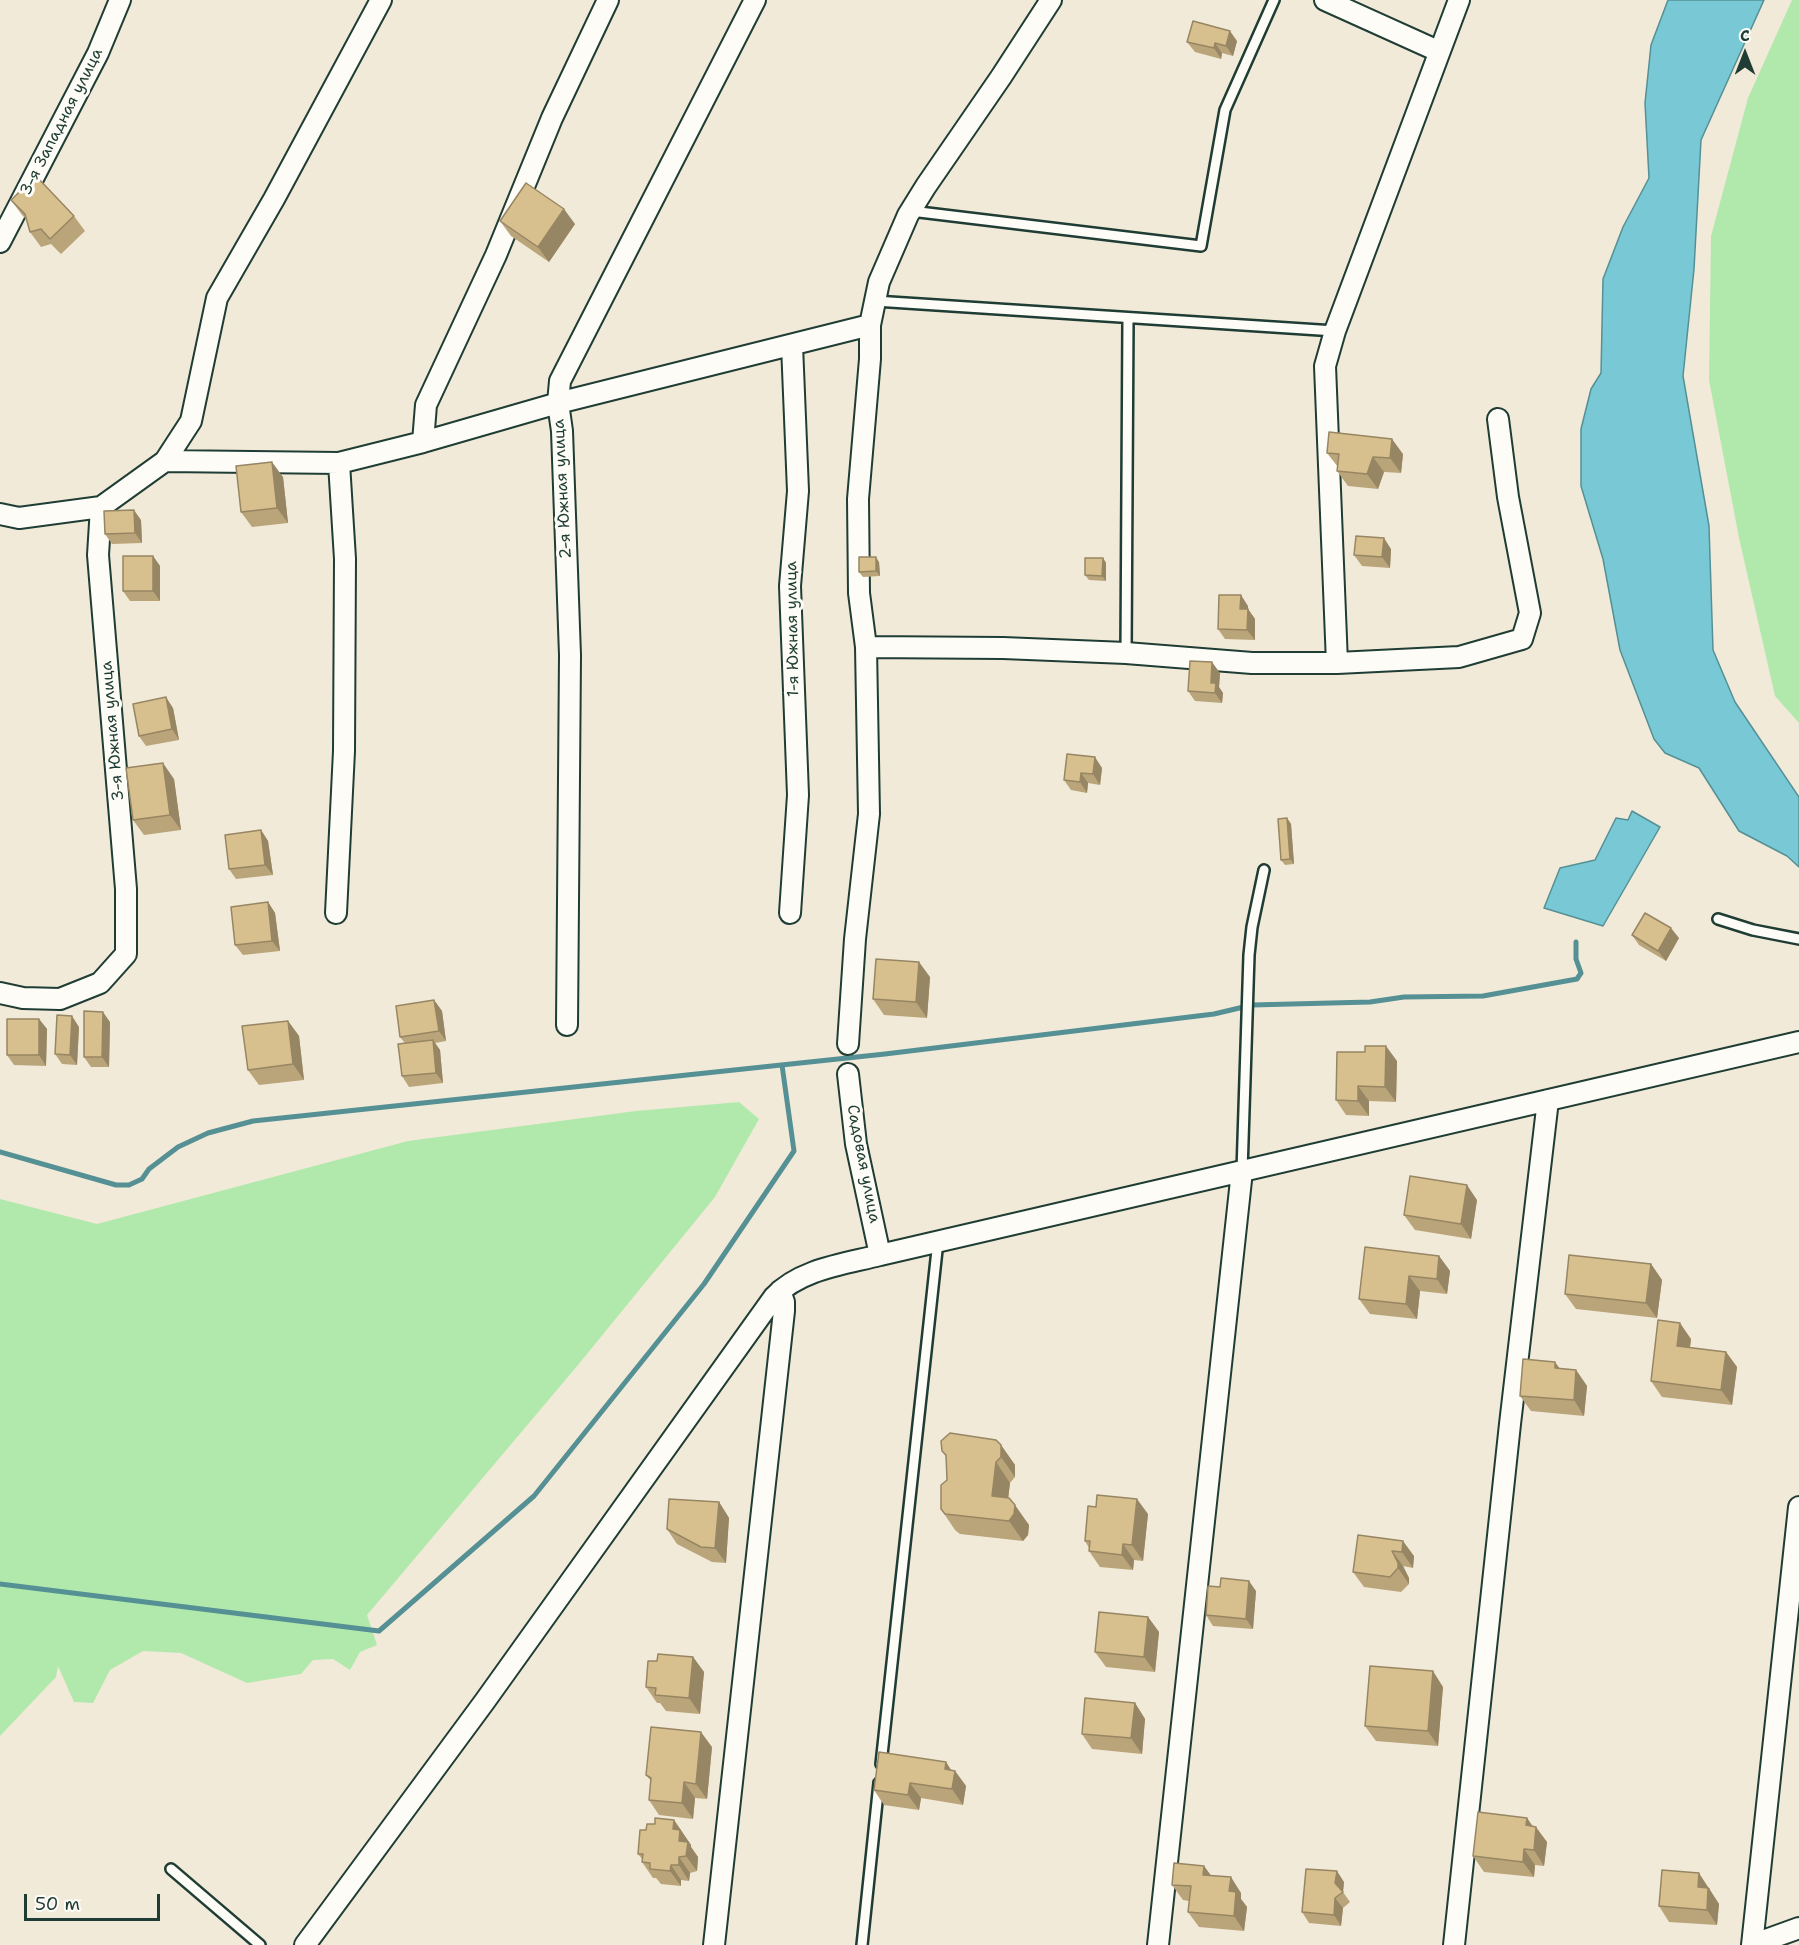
<!DOCTYPE html>
<meta charset="utf-8">
<style>
body{margin:0}
#map{position:relative;width:1799px;height:1945px;overflow:hidden;background:#f2ead8;font-family:"Shantell Sans",sans-serif}
canvas{display:block}
.north{position:absolute;left:1715px;top:24px;width:60px;height:60px;-webkit-text-stroke:4px #fdfcf7;paint-order:stroke;rotate:0deg;font-size:16px;font-weight:700;line-height:24px;text-align:center;color:#1f3d34}
.north::after{content:'';display:block;margin:auto;width:21px;height:27px;background:#1f3d34;clip-path:polygon(50% 0,100% 100%,50% 72%,0 100%)}
.scale{position:absolute;left:24px;top:1894px;width:136px;height:27px;box-sizing:border-box;border:3px solid #1f3d34;border-top:0;padding-left:8px;font-size:18px;line-height:21px;white-space:nowrap;color:#1f3d34;-webkit-text-stroke:4px #fdfcf7;paint-order:stroke}
</style>
<div id="map">
<canvas width="1799" height="1945"></canvas>
<div class="north">С</div>
<div class="scale">50 m</div>
</div>
<script>
const context = document.querySelector('canvas').getContext('2d');
context.lineJoin = 'round';
function fillPath(path, color) { context.fillStyle = color; context.fill(path, 'evenodd'); }
function stroke(path, color, width, dash) { context.strokeStyle = color; context.lineWidth = width; context.lineCap = dash ? 'butt' : 'round'; context.setLineDash(dash || []); context.stroke(path); }
function write(font, color, halo, rows, align = 'center') {
  context.font = font + ' "Shantell Sans",sans-serif'; context.lineWidth = 6; context.setLineDash([]); context.textBaseline = 'middle'; context.strokeStyle = halo; context.fillStyle = color; for (const [text, x, y, turn = 0] of rows) {
    context.save(); context.translate(x, y); context.rotate((+turn || 0) * Math.PI / 180); context.textAlign = isNaN(turn) ? turn : align; if (halo) context.strokeText(text, 0, 0); context.fillText(text, 0, 0); context.restore();
  }
}
fillPath(new Path2D(`
 M1792,0H1799V723L1775,696L1739,538L1709,380L1711,236L1748,98Z
 M739,1102L759,1119L715,1197L578,1365L367,1615L377,1645L360,1652L350,1670L333,1659L313,1660L301,1674L247,1683L181,1653L143,1651L110,1670L93,1703L74,1702L58,1666L56,1677L0,1736V1199L97,1224L408,1141L636,1111Z`), '#b1e9ac');
const water = new Path2D(`
 M1668,0H1764L1701,140L1694,269L1683,376L1709,526L1713,650L1735,702L1799,797V867L1787,856L1739,831L1699,768L1665,753L1654,739L1620,650L1603,559L1581,486V429L1591,389L1601,373L1603,279L1623,227L1649,178L1645,103L1651,45Z
 M1632,811L1660,827L1603,926L1544,908L1560,868L1595,860L1616,818L1628,820Z`);
fillPath(water, '#79c8d5');
stroke(water, '#559095', 1.5);
stroke(new Path2D(`
 M0,1152L116,1185H129L142,1179L149,1169L178,1147L208,1133L253,1121L885,1054L1214,1014L1252,1005L1370,1002L1404,997L1483,996L1577,979L1581,973L1576,959V942
 M0,1584L379,1631L534,1496L704,1284L794,1151L782,1065`), '#559095', 5);
const lane = new Path2D(`
 M911,211L1201,246L1225,110L1274,0
 M875,301L1335,331
 M1126,653L1128,318
 M1718,919L1753,930L1799,939
 M1242,1171L1249,955L1252,927L1264,870
 M881,1764L938,1241
 M171,1869L260,1945
 M862,1945L879,1783`);
const street = new Path2D(`
 M1325,0L1438,51
 M0,242L98,53L120,0
 M423,442L426,405L496,255L552,118L608,0
 M165,461L191,421L217,298L274,199L381,0
 M0,514L19,518L101,507L165,461L339,463L423,442L558,403L870,325
 M866,647L1003,648L1126,653L1252,663H1337L1459,657L1522,639L1530,613L1508,497L1498,419
 M1337,663L1325,366L1335,331L1459,0
 M336,913L344,751L345,559L339,463
 M790,913L798,795L790,586L798,491L792,345
 M0,993L23,998L60,999L100,983L126,954V889L98,555L101,507
 M567,1025L570,655L562,431L558,403L560,381L755,0
 M848,1044L855,939L869,814L866,647L859,593L858,499L870,359V325L879,282L908,215L926,186L1001,77L1051,0
 M848,1074L856,1144L880,1255
 M305,1945L485,1701L774,1297C800,1269 845,1264 880,1255L1799,1042
 M714,1945L784,1311V1302L780,1291
 M1158,1945L1242,1171
 M1454,1945L1510,1424L1548,1100
 M1752,1945L1799,1507
 M1752,1945L1799,1928`);
stroke(lane, '#1f3d34', 14);
stroke(street, '#1f3d34', 24);
stroke(lane, '#fdfcf7', 9);
stroke(street, '#fdfcf7', 20);
fillPath(new Path2D(`
 M1237,41L1233,56L1222,53L1221,59L1195,52L1187,42Z
 M11,200L74,216L85,231L61,254L51,244L41,247L30,232L27,220L22,215Z
 M500,221L575,224L549,262L511,236Z
 M1327,453L1403,454L1401,473L1384,472L1378,489L1348,486L1337,471L1338,467Z
 M283,477L288,523L252,527L241,512Z
 M141,520L142,543L112,544L105,534Z
 M1391,549L1390,568L1362,566L1354,555Z
 M153,556L160,566V601H130L123,591Z
 M1103,558L1106,563V581L1089,580L1085,575Z
 M879,562L880,576L863,577L859,572Z
 M1248,606V609L1255,619V640L1225,639L1218,629Z
 M1220,673L1219,687L1223,693L1222,703L1195,701L1188,691Z
 M173,708L179,740L146,746L139,736Z
 M1067,754L1102,768L1100,785L1088,783L1087,793L1071,790L1064,780Z
 M174,779L181,830L144,835L133,820Z
 M1287,818L1291,824L1294,864L1285,865L1281,860Z
 M261,830L268,841L273,875L236,879L229,869Z
 M268,902L275,913L280,951L243,955L235,945Z
 M1632,935L1679,938L1666,961L1639,945Z
 M930,977L927,1018L884,1015L873,999Z
 M434,1000L442,1011L446,1041L435,1043L440,1050L443,1083L409,1087L402,1076L405,1043L400,1037Z
 M39,1019L47,1029L46,1066L14,1065L7,1055Z
 M288,1021L299,1036L304,1080L259,1085L248,1070Z
 M110,1022L109,1067H91L84,1057Z
 M79,1027L77,1065L62,1064L55,1054Z
 M1397,1061L1396,1102L1369,1101V1116L1346,1115L1336,1100Z
 M1477,1200L1471,1239L1415,1230L1404,1215Z
 M1439,1256L1450,1271L1447,1294L1420,1291L1417,1319L1370,1314L1359,1299Z
 M1651,1264L1662,1280L1657,1318L1576,1309L1565,1294Z
 M1691,1339L1690,1348L1726,1352L1737,1367L1732,1405L1662,1397L1651,1381Z
 M1560,1369L1576,1370L1587,1386L1584,1416L1531,1411L1520,1396Z
 M1001,1445L1015,1465V1477L1010,1483L1008,1498L1029,1525L1028,1535L1023,1541L960,1534L955,1530L941,1509L947,1480L946,1457L942,1451Z
 M719,1502L729,1518L726,1563L712,1562L677,1544L667,1529Z
 M1148,1514L1143,1561L1134,1560L1133,1570L1100,1567L1089,1551V1548L1085,1541Z
 M1358,1535L1414,1556L1413,1568L1403,1566L1409,1578V1584L1401,1592L1364,1587L1353,1572Z
 M1256,1591L1253,1629L1213,1626L1206,1615Z
 M1148,1617L1159,1632L1155,1672L1106,1667L1095,1652Z
 M693,1657L704,1672L700,1714L666,1711L660,1703H657L646,1687L657,1661Z
 M1443,1687L1438,1746L1376,1741L1365,1726Z
 M1135,1703L1145,1719L1142,1754L1092,1749L1082,1734Z
 M712,1747L707,1799L695,1798L693,1819L659,1815L649,1800L651,1781L646,1775Z
 M946,1762L951,1770L955,1771L966,1786L963,1805L921,1798L919,1810L884,1805L874,1790Z
 M1527,1818L1532,1826L1547,1842L1544,1866L1535,1865L1534,1877L1484,1872L1473,1856Z
 M674,1820L691,1845V1847L698,1857L697,1871L690,1873L689,1881L681,1880V1886L661,1884L656,1878H653L642,1862L643,1860L638,1854L646,1830L655,1824Z
 M1204,1866L1211,1876L1241,1893V1899L1247,1907L1244,1931L1199,1927L1188,1912L1189,1901L1183,1900L1172,1885Z
 M1344,1882L1343,1892L1350,1902L1343,1908L1341,1926L1309,1923L1302,1912Z
 M1710,1888V1890L1719,1904L1717,1925L1669,1922L1659,1906Z`), '#baa47a');
fillPath(new Path2D(`
 M1230,31L1237,41L1233,56L1226,46Z
 M1215,43L1222,53L1221,59L1214,48Z
 M564,209L575,224L549,262L538,247Z
 M1392,439L1403,454L1401,473L1390,458Z
 M1373,457L1384,472L1378,489L1367,474Z
 M272,462L283,477L288,523L277,508Z
 M134,510L141,520L142,543L135,533Z
 M1384,538L1391,549L1390,568L1382,557Z
 M153,556L160,566V601L153,591Z
 M876,557L879,562L880,576L876,571Z
 M1103,558L1106,563V581L1102,576Z
 M1241,595L1248,606V619L1240,609Z
 M1248,609L1255,619V640L1247,630Z
 M1212,662L1220,673L1219,687L1223,693L1222,703L1215,693L1211,683Z
 M166,697L173,708L179,740L172,729Z
 M1095,757L1102,768L1100,785L1093,774Z
 M163,763L174,779L181,830L170,815Z
 M1081,773L1088,783L1087,793L1080,782Z
 M1287,818L1291,824L1294,864L1290,859Z
 M261,830L268,841L273,875L265,865Z
 M268,902L275,913L280,951L272,941Z
 M1671,928L1679,938L1666,961L1658,951Z
 M919,962L930,977L927,1018L916,1002Z
 M434,1000L442,1011L446,1041L439,1031Z
 M103,1012L110,1022L109,1067L102,1057Z
 M72,1016L79,1027L77,1065L70,1055Z
 M39,1019L47,1029L46,1066L39,1055Z
 M288,1021L299,1036L304,1080L293,1064Z
 M433,1040L440,1050L443,1083L436,1073Z
 M1386,1046L1397,1061L1396,1102L1385,1087Z
 M1358,1086L1369,1101V1116L1358,1101Z
 M1467,1185L1477,1200L1471,1239L1461,1224Z
 M1439,1256L1450,1271L1447,1294L1437,1279Z
 M1651,1264L1662,1280L1657,1318L1646,1303Z
 M1409,1276L1420,1291L1417,1319L1406,1304Z
 M1680,1323L1691,1339L1688,1362L1677,1346Z
 M1726,1352L1737,1367L1732,1405L1721,1390Z
 M1555,1362L1566,1377L1555,1368Z
 M1576,1370L1587,1386L1584,1416L1574,1400Z
 M1001,1445L1015,1465V1477L1001,1457Z
 M996,1462L1010,1483L1006,1517L992,1496Z
 M1137,1499L1148,1514L1143,1561L1132,1545Z
 M719,1502L729,1518L726,1563L715,1548Z
 M1015,1505L1029,1525L1028,1535L1023,1541L1009,1521Z
 M1403,1541L1414,1556L1413,1568L1402,1552Z
 M1123,1544L1134,1560L1133,1570L1122,1555Z
 M1392,1551L1403,1566L1409,1578V1584L1398,1568Z
 M1249,1581L1256,1591L1253,1629L1246,1619Z
 M1148,1617L1159,1632L1155,1672L1144,1657Z
 M693,1657L704,1672L700,1714L689,1698Z
 M1433,1671L1443,1687L1438,1746L1428,1731Z
 M1135,1703L1145,1719L1142,1754L1131,1738Z
 M701,1732L712,1747L707,1799L696,1784Z
 M946,1762L954,1775L955,1771L966,1786L963,1805L952,1789L945,1769Z
 M684,1782L695,1798L693,1819L682,1803Z
 M910,1783L921,1798L919,1810L908,1795Z
 M1527,1818L1536,1831V1827L1547,1842L1544,1866L1534,1850L1526,1825Z
 M674,1820L691,1845V1847L698,1857L697,1871L686,1856L673,1829Z
 M1524,1849L1535,1865L1534,1877L1523,1862Z
 M679,1857L690,1873L689,1881L679,1865Z
 M671,1865L681,1880V1886L670,1871Z
 M1204,1866L1215,1881L1203,1875Z
 M1337,1871L1344,1882L1343,1892L1335,1883Z
 M1699,1873L1719,1904L1717,1925L1707,1910L1698,1887Z
 M1231,1877L1241,1893V1899L1247,1907L1244,1931L1234,1916L1229,1891Z
 M1335,1898L1343,1908L1341,1926L1334,1915Z`), '#978663');
const building = new Path2D(`
 M1193,21L1230,31L1226,46L1215,43L1214,48L1187,42Z
 M36,176L74,216L50,239L41,229L30,232L25,214L11,200Z
 M526,183L564,209L538,247L500,221Z
 M1329,432L1392,439L1390,458L1373,457L1367,474L1337,471L1339,454L1327,453Z
 M272,462L277,508L241,512L236,466Z
 M134,510L135,533L105,534L104,511Z
 M1356,536L1384,538L1382,557L1354,555Z
 M123,556H153V591H123Z
 M859,557H876V571L859,572Z
 M1085,558H1103L1102,576L1085,575Z
 M1219,595H1241L1240,609H1248L1247,630L1218,629Z
 M1190,661L1212,662L1211,683H1216L1215,693L1188,691Z
 M166,697L172,729L139,736L133,704Z
 M1067,754L1095,757L1093,774L1081,773L1080,782L1064,780Z
 M163,763L170,815L133,820L126,768Z
 M1287,818L1290,859L1281,860L1278,819Z
 M261,830L265,865L229,869L225,835Z
 M268,902L272,941L235,945L231,907Z
 M1645,913L1671,928L1658,951L1632,935Z
 M876,959L919,962L916,1002L873,999Z
 M434,1000L439,1031L400,1037L396,1006Z
 M84,1011L103,1012L102,1057H84Z
 M57,1015L72,1016L70,1055L55,1054Z
 M7,1019H39V1055H7Z
 M288,1021L293,1064L248,1070L242,1026Z
 M433,1040L436,1073L402,1076L398,1044Z
 M1365,1046H1386L1385,1087L1358,1086V1101L1336,1100L1337,1052H1365Z
 M1410,1176L1467,1185L1461,1224L1404,1215Z
 M1365,1247L1439,1256L1437,1279L1409,1276L1406,1304L1359,1299Z
 M1569,1255L1651,1264L1646,1303L1565,1294Z
 M1658,1320L1680,1323L1677,1346L1726,1352L1721,1390L1651,1381Z
 M1523,1359L1555,1362V1368L1576,1370L1574,1400L1520,1396Z
 M950,1433L996,1440L1001,1445V1457L996,1462L992,1496L1009,1498L1015,1505L1014,1514L1009,1521L945,1514L941,1509V1485L947,1480L946,1455L942,1451L941,1441Z
 M1097,1495L1137,1499L1132,1545L1123,1544L1122,1555L1089,1551L1090,1541H1085L1088,1506L1096,1507Z
 M669,1499L719,1502L715,1548L701,1547L667,1529Z
 M1358,1535L1403,1541L1402,1552L1392,1551L1398,1563V1568L1390,1577L1353,1572Z
 M1221,1578L1249,1581L1246,1619L1206,1615L1208,1586L1220,1587Z
 M1099,1612L1148,1617L1144,1657L1095,1652Z
 M658,1654L693,1657L689,1698L655,1695L656,1688L646,1687L648,1661H657Z
 M1370,1666L1433,1671L1428,1731L1365,1726Z
 M1085,1698L1135,1703L1131,1738L1082,1734Z
 M651,1727L701,1732L696,1784L684,1782L682,1803L649,1800L651,1778L646,1775Z
 M879,1752L946,1762L945,1769L955,1771L952,1789L910,1783L908,1795L874,1790Z
 M1478,1812L1527,1818L1526,1825L1536,1827L1534,1850L1524,1849L1523,1862L1473,1856Z
 M655,1818L674,1820L673,1829L680,1830L679,1841L688,1842L686,1856L679,1857V1865H671L670,1871L650,1869V1863L642,1862L643,1854H638L640,1830H646L647,1824H655Z
 M1174,1863L1204,1866L1203,1875L1231,1877L1229,1891L1236,1892L1234,1916L1188,1912L1191,1886L1172,1885Z
 M1306,1869L1337,1871L1335,1883L1343,1892L1335,1898L1334,1915L1302,1912Z
 M1662,1870L1699,1873L1698,1887L1708,1888L1707,1910L1659,1906Z`);
fillPath(building, '#d8bf8e');
stroke(building, '#978663', 1.5);
write('16px', '#1f3d34', '#fdfcf7', [
 ["3-я Западная улица",62,122,-63],
 ["2-я Южная улица",563,489,-93],
 ["1-я Южная улица",793,629,-91],
 ["3-я Южная улица",113,731,-95],
 ["Садовая улица",863,1164,79]
]);
</script>
